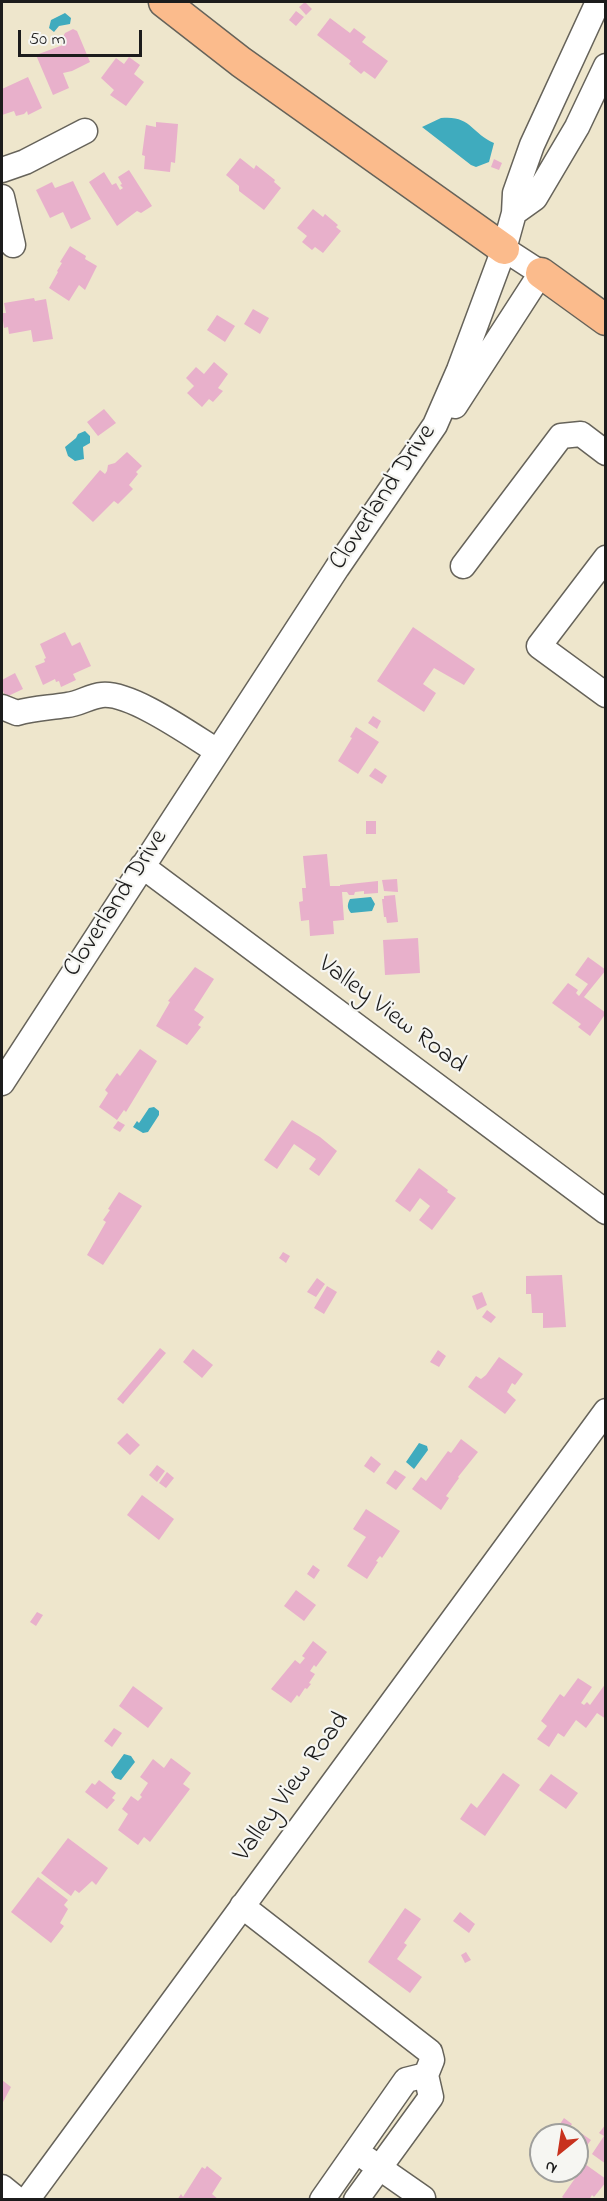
<!DOCTYPE html>
<style>
body{margin:0}
#map{position:relative;width:607px;height:2201px;overflow:hidden;background:#eee6cc;font-family:"Indie Flower",sans-serif}
canvas{display:block}
.frame{position:absolute;inset:0;border:3px solid #1c1c1c;pointer-events:none}
.north{position:absolute;left:529px;top:2123px;width:60px;height:60px;box-sizing:border-box;background:#f6f6f2;border:2px solid #9f9f9c;border-radius:50%;rotate:210deg;font-size:16px;font-weight:700;line-height:24px;text-align:center;color:#1c1c1c}
.north::after{content:'';display:block;margin:auto;width:21px;height:27px;background:#c8321e;clip-path:polygon(50% 0,100% 100%,50% 72%,0 100%)}
.scale{position:absolute;left:18px;top:30px;width:124px;height:27px;box-sizing:border-box;border:3px solid #1c1c1c;border-top:0;padding-left:8px;font-size:18px;line-height:21px;white-space:nowrap;color:#1c1c1c;-webkit-text-stroke:4px #f6f6f2;paint-order:stroke}
</style>
<div id="map">
<canvas width="607" height="2201"></canvas>
<div class="frame"></div>
<div class="north">N</div>
<div class="scale">50 m</div>
</div>
<script>
const context = document.querySelector('canvas').getContext('2d');
context.lineJoin = 'round';
function fillPath(path, color) { context.fillStyle = color; context.fill(path, 'evenodd'); }
function stroke(path, color, width, dash) { context.strokeStyle = color; context.lineWidth = width; context.lineCap = dash ? 'butt' : 'round'; context.setLineDash(dash || []); context.stroke(path); }
function write(font, color, halo, rows, align = 'center') {
  context.font = font + ' "Indie Flower",sans-serif'; context.lineWidth = 4.5; context.setLineDash([]); context.textBaseline = 'middle'; context.strokeStyle = halo; context.fillStyle = color; for (const [text, x, y, turn = 0] of rows) {
    context.save(); context.translate(x, y); context.rotate((+turn || 0) * Math.PI / 180); context.textAlign = isNaN(turn) ? turn : align; if (halo) context.strokeText(text, 0, 0); context.fillText(text, 0, 0); context.restore();
  }
}
fillPath(new Path2D(`
 M65,13L71,18L70,24L59,26L54,32L49,28L51,20Z
 M441,118C471,115 471,133 494,143L489,162L476,167L471,165L422,127Z
 M85,431L90,436V443L83,447L84,459L75,461L68,456L65,447L76,438L78,434Z
 M371,897L375,904L372,911L351,913C347,908 347,905 350,899Z
 M154,1107L159,1111V1115L148,1132L143,1133L133,1127L137,1121L139,1123L149,1108Z
 M419,1443L427,1446L428,1450L414,1469L406,1462Z
 M124,1754L131,1756L135,1762L121,1780L115,1778L111,1772Z`), '#3fabbe');
fillPath(new Path2D(`
 M305,2L312,9L306,15L299,7Z
 M296,11L304,17L296,26L289,20Z
 M330,18L350,33L354,28L366,37L362,42L388,61L375,79L364,71L361,74L349,64L351,61L317,35Z
 M73,29L77,31L90,62L72,71L63,73L69,88L53,95L36,55L63,45L65,41L63,37L65,33Z
 M129,57L140,65L134,74L144,82L126,106L110,95L114,90L101,78L116,58L124,64Z
 M28,77L42,108L28,115L27,111L24,114L16,116L14,111L2,115V89Z
 M156,122L178,124L175,163L171,162L170,172L144,169L145,156L142,155L146,125L156,127Z
 M240,158L254,169L256,165L275,180L274,182L281,188L264,210L239,191V186L226,175Z
 M494,159L502,163L499,170L491,167Z
 M129,170L152,206L141,213L137,211L117,226L89,182L104,172L112,185L116,183L120,190L123,188L120,185L122,184L118,177Z
 M73,181L91,219L71,229L63,212L50,218L36,190L52,182L55,188Z
 M313,209L323,217L325,214L338,225L336,227L341,231L323,253L315,247L312,250L302,242L307,236L297,228Z
 M70,246L86,256L85,259L97,266L85,290L79,285L69,301L49,288L58,272L57,271L62,263L60,262Z
 M34,298L35,301L46,299L53,339L33,342L31,330L9,334L8,327L4,328L2,313H6L4,303Z
 M253,309L269,318L260,334L244,324Z
 M217,315L235,326L225,342L207,330Z
 M214,362L228,374L218,388L223,391L213,402L209,399L202,407L187,393L194,386L186,378L196,367L204,374Z
 M104,409L116,423L98,436L87,422Z
 M127,452L142,466L136,472L138,474L129,485L133,489L118,504L114,501L93,522L72,503L100,470L105,474L107,471L108,465L115,463Z
 M413,627L475,669L464,685L434,668L423,684L436,693L424,712L377,681Z
 M65,632L72,646L80,642L91,666L73,674L76,680L61,687L59,681L56,682L55,679L43,685L35,666L45,662L44,659L46,658L40,644Z
 M15,673L23,689L6,697L2,689V680Z
 M373,716L381,721L377,729L368,723Z
 M356,727L379,742L358,774L338,761L352,738L350,737Z
 M375,768L387,776L382,784L369,776Z
 M366,821H376V834H366Z
 M327,854L330,886H340V885L378,881V893L364,894V891L355,892L354,895H349L347,892H342L344,920L333,921L334,934L310,936L309,920L301,921L299,902L303,901L302,888H306L303,856Z
 M397,879L398,892L384,891L382,880Z
 M395,895L398,922L387,923L386,917H384L382,899H384V896Z
 M418,938L420,973L385,975L383,940Z
 M588,957L606,970L584,997L606,1013L590,1036L578,1027L581,1024L552,1003L568,983L578,990L576,993L579,996L588,984L575,975Z
 M195,967L214,979L194,1010L204,1017L198,1025L201,1027L187,1045L156,1026L170,1002L168,1001Z
 M140,1049L157,1061L126,1112L124,1110L117,1120L99,1107L108,1093L105,1090L117,1073L120,1076Z
 M292,1120L320,1137L337,1151L319,1176L309,1169L316,1159L294,1144L277,1169L264,1160Z
 M118,1121L125,1125L120,1132L113,1128Z
 M419,1168L448,1190L447,1192L456,1198L432,1230L419,1220L430,1206L420,1198L410,1212L395,1201Z
 M119,1192L142,1206L103,1265L87,1255L106,1222L103,1220L110,1210L108,1209Z
 M283,1252L290,1256L286,1263L279,1258Z
 M562,1275L566,1327L543,1328V1313H532L531,1294H526V1276Z
 M317,1278L325,1284L316,1297L307,1292Z
 M327,1286L337,1292L324,1314L314,1308Z
 M482,1292L487,1305L477,1310L472,1296Z
 M487,1310L496,1317L491,1323L482,1317Z
 M160,1348L166,1353L123,1404L117,1399Z
 M193,1349L213,1365L202,1378L183,1362Z
 M438,1350L446,1356L439,1367L430,1362Z
 M499,1357L523,1374L515,1385L512,1383L507,1392L516,1400L505,1414L468,1387L476,1376L481,1379L486,1375Z
 M127,1433L140,1445L130,1455L117,1443Z
 M461,1439L478,1452L458,1477L459,1478L446,1496L449,1498L441,1510L412,1489L421,1477L426,1481L448,1451L451,1453Z
 M371,1456L381,1464L374,1473L364,1466Z
 M157,1465L165,1471L157,1482L149,1475Z
 M395,1470L406,1477L396,1490L386,1483Z
 M167,1472L174,1478L166,1488L159,1483Z
 M142,1495L174,1519L159,1540L127,1515Z
 M366,1509L400,1531L382,1558L380,1556L376,1561L378,1562L367,1579L347,1566L366,1537L353,1529Z
 M313,1565L320,1570L314,1579L307,1574Z
 M296,1590L316,1605L304,1621L284,1606Z
 M37,1612L43,1615L36,1626L30,1622Z
 M313,1641L327,1652L316,1667L314,1665L310,1671L315,1674L309,1683L311,1684L307,1689L305,1688L299,1697L297,1695L291,1703L271,1689L295,1660L300,1664L305,1658L302,1656Z
 M578,1678L592,1687L581,1703L584,1705L587,1702L590,1705L606,1683V1719L597,1713L586,1728L576,1720L564,1737L558,1733L549,1747L537,1739L547,1726L541,1721L560,1694L564,1697Z
 M133,1686L163,1708L148,1728L119,1706Z
 M114,1728L122,1733L112,1747L104,1741Z
 M171,1758L191,1773L183,1784L190,1789L150,1842L144,1837L138,1845L118,1830L128,1814L122,1809L131,1796L138,1801L142,1797L140,1795L148,1783L140,1777L153,1759L164,1768Z
 M503,1773L520,1785L485,1836L460,1819L471,1803L477,1808Z
 M551,1774L578,1793L566,1809L539,1790Z
 M99,1780L116,1793L112,1798L115,1800L107,1809L85,1792L92,1783L95,1785Z
 M68,1838L108,1868L96,1885L92,1881L79,1893L75,1890L71,1896L41,1873Z
 M38,1877L68,1900L64,1905L68,1909L60,1923L64,1926L51,1943L11,1912Z
 M405,1908L421,1919L404,1943L407,1945L397,1959L422,1977L410,1993L368,1962Z
 M460,1912L475,1924L469,1933L453,1921Z
 M466,1952L471,1960L465,1963L461,1955Z
 M2,2080L11,2087L2,2104Z
 M564,2118L572,2124L568,2130L560,2124Z
 M606,2124V2164L592,2154L604,2136L599,2133Z
 M578,2131L591,2140L580,2155L577,2153V2135H575Z
 M585,2164L606,2179V2182L594,2197L592,2195L589,2200H566L562,2197Z
 M207,2166L222,2178L212,2194L219,2200H177L181,2194L183,2197L202,2167L205,2169Z`), '#e8b0cb');
const minor = new Path2D(`
 M2,170L25,162L85,131
 M2,197L13,245
 M514,213L535,198L577,127L606,66
 M455,406L541,273L504,249
 M606,558L539,646L606,695
 M463,566L561,436L581,434L606,453
 M2,707L17,713C34,708 49,708 67,705C79,704 90,696 102,695C131,692 191,735 217,751
 M142,866L606,1212
 M2,1083L337,568L435,425L459,370L504,249L514,213L515,193L532,145L598,2
 M242,1906L430,2052L432,2060L426,2075L431,2097L356,2200
 M367,2159L423,2198
 M2,2187L18,2200
 M27,2200L606,1411
 M322,2200L406,2080L426,2075`);
const major = new Path2D(`
 M164,2L241,62L504,249
 M541,273L606,320`);
stroke(minor, '#66635a', 27);
stroke(major, '#66635a', 33);
stroke(minor, '#fff', 24);
stroke(major, '#fbbb8c', 30);
write('26px', '#1c1c1c', '#f6f6f2', [
 ["Cloverland Drive",384,498,-56],
 ["Cloverland Drive",117,904,-57],
 ["Valley View Road",391,1016,37],
 ["Valley View Road",293,1788,-54]
]);
</script>
